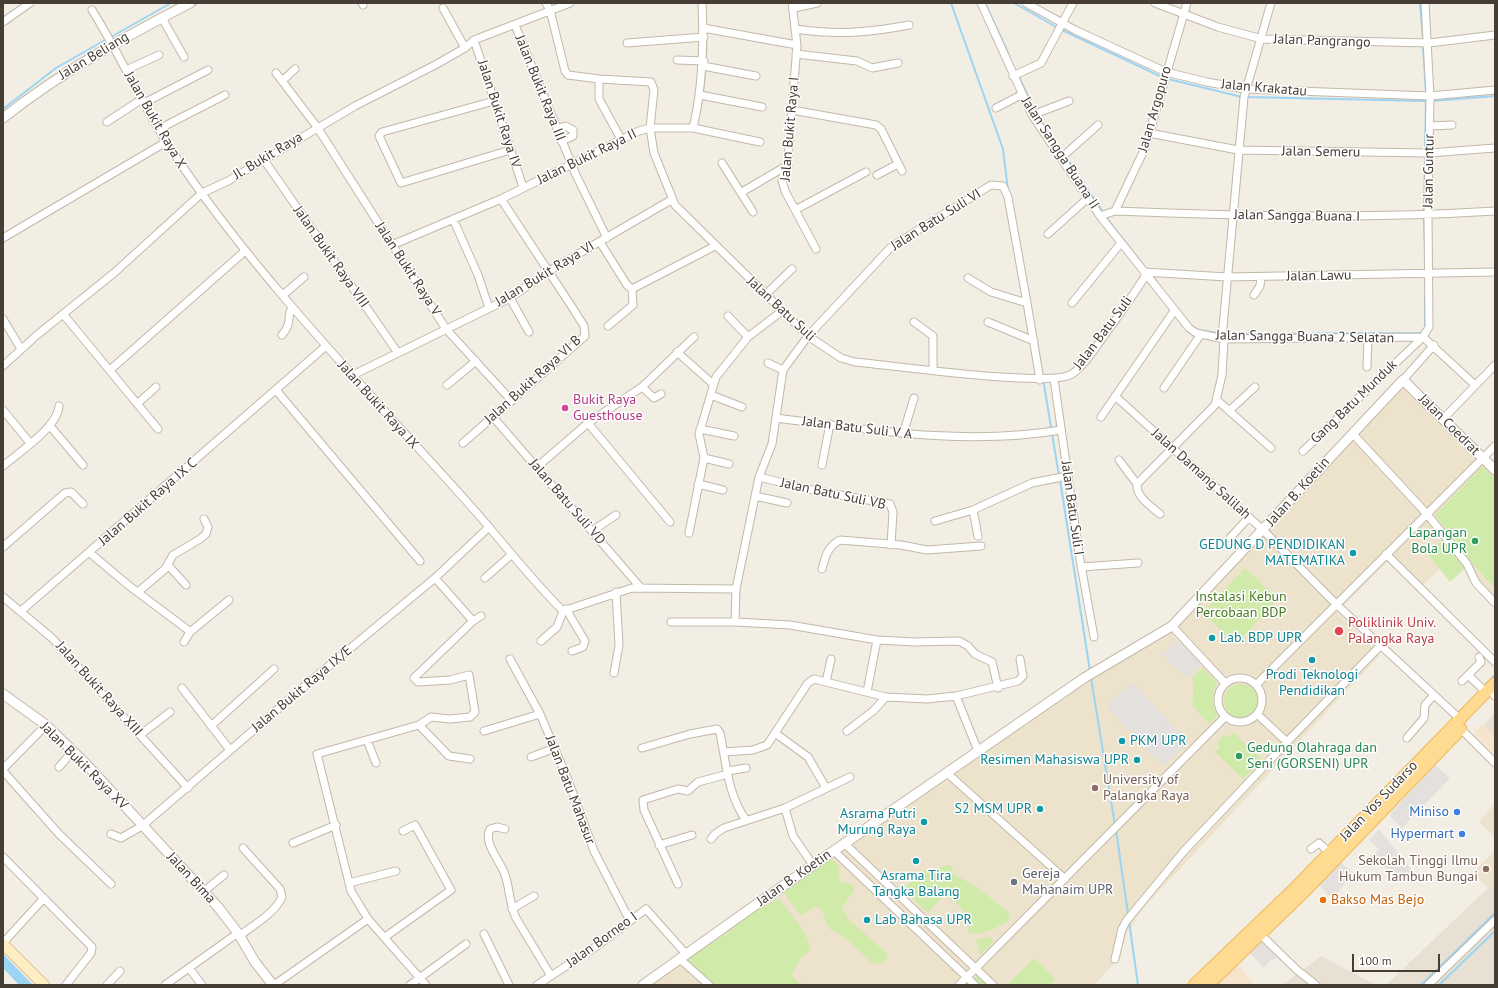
<!DOCTYPE html>
<style>
body{margin:0}
#map{position:relative;width:1498px;height:988px;overflow:hidden;background:#f3eee4;font-family:"PT Sans",sans-serif}
canvas{display:block}
.frame{position:absolute;inset:0;border:4px solid #463e34;pointer-events:none}
.scale{position:absolute;left:1352px;top:954px;width:88px;height:18px;box-sizing:border-box;border:2px solid #463e34;border-top:0;padding-left:5px;font-size:12px;line-height:14px;white-space:nowrap;color:#463e34;-webkit-text-stroke:3px #fff;paint-order:stroke}
</style>
<div id="map">
<canvas width="1498" height="988"></canvas>
<div class="frame"></div>
<div class="scale">100 m</div>
</div>
<script>
const context = document.querySelector('canvas').getContext('2d');
context.lineJoin = 'round';
function fillPath(path, color) { context.fillStyle = color; context.fill(path, 'evenodd'); }
function stroke(path, color, width, dash) { context.strokeStyle = color; context.lineWidth = width; context.lineCap = dash ? 'butt' : 'round'; context.setLineDash(dash || []); context.stroke(path); }
function write(font, color, halo, rows, align = 'center') {
  context.font = font + ' "PT Sans",sans-serif'; context.lineWidth = 3; context.setLineDash([]); context.textBaseline = 'middle'; context.strokeStyle = halo; context.fillStyle = color; for (const [text, x, y, turn = 0] of rows) {
    context.save(); context.translate(x, y); context.rotate((+turn || 0) * Math.PI / 180); context.textAlign = isNaN(turn) ? turn : align; if (halo) context.strokeText(text, 0, 0); context.fillText(text, 0, 0); context.restore();
  }
}
fillPath(new Path2D(`
 M1495,713V753L1475,734Z
 M1495,881V985H1386L1488,888Z
 M1321,956L1376,985H1282Z`), '#e8e0d2');
fillPath(new Path2D(`
 M1482,724L1495,736V760L1472,738Z
 M1238,965L1255,985H1216Z`), '#f7e4cd');
fillPath(new Path2D(`
 M1403,384L1495,475V609L1473,585L1468,568L1444,539L1427,553L1440,569L1421,587L1392,557L1337,612L1380,655L1146,905L1127,933L1118,959L1094,985H649L1103,670L1166,635L1259,540Z
 M1495,803V837L1479,822Z
 M1495,851V881L1488,888L1473,872Z`), '#ede3cd');
fillPath(new Path2D(`
 M1482,466L1495,479V588L1475,567L1435,515Z
 M1443,540L1465,568L1450,582L1427,553Z
 M1245,568L1278,599L1235,645L1203,612Z
 M1203,668L1217,683C1211,695 1212,703 1217,716L1209,724L1192,705L1194,686L1192,678Z
 M1224 701a17 17 0 1 1 34 0a17 17 0 1 1-34 0Z
 M1234,733L1262,760L1243,779L1215,752L1220,747L1216,743L1225,734L1229,738Z
 M827,860C841,859 839,872 840,881L852,884L854,886V891L842,907L849,920L888,954C886,962 879,965 872,963L843,936L831,930L826,923L822,910L816,906L803,914H799L784,893V889Z
 M949,865L952,867L953,874C974,884 992,898 1010,914V918C1003,927 981,935 969,934L968,928L972,923L956,902L944,896L928,913L902,889L925,871Z
 M779,899C791,914 805,929 811,948C808,953 805,954 801,958C797,963 797,969 791,973L795,979L803,985H715L689,964L687,960L697,951L725,935L752,912Z
 M991,937L993,942L980,955L976,940Z
 M1035,958L1055,979L1049,985H1011L1009,983Z
 M978,974L989,985H979L973,980Z`), '#d0eaaa');
fillPath(new Path2D(`
 M1178,640L1201,665L1187,678L1162,655Z
 M1132,683L1189,742L1163,766L1106,706Z
 M1435,765L1450,778L1402,828L1389,815Z
 M1379,829L1413,872L1401,881L1373,856L1379,849L1369,840Z
 M1341,863L1353,872L1333,899L1319,885Z
 M1262,942L1277,957L1273,960L1271,959L1264,968L1250,953Z`), '#e3e0dd');
fillPath(new Path2D(`
 M3,954L33,985H19L3,968Z`), '#9cd4f4');
stroke(new Path2D(`
 M951,3L1003,149L1008,190
 M985,3L1008,53
 M1014,3L1058,28
 M1420,3L1423,40
 M193,6L198,3
 M1062,30L1164,78L1242,97
 M111,37L171,3
 M1423,45L1426,94
 M1018,75L1036,113L1103,212
 M1246,97L1426,101
 M1432,101L1495,96
 M3,109L56,68L107,39
 M1424,212L1426,98
 M1105,216L1148,271
 M1424,216L1425,252
 M1151,274L1157,282
 M1425,328V294
 M1198,330L1223,334L1421,333L1423,332
 M1037,342L1059,476
 M1060,480L1090,671
 M1091,678L1115,825
 M1485,685L1495,675
 M1116,830L1128,914
 M1129,921L1138,985
 M1421,985L1495,913
 M1439,985L1495,931`), '#9cd4f4', 2);
const minor = new Path2D(`
 M362,3L363,5
 M546,3L550,10L565,71L568,75L599,79L651,82L654,90L650,128L654,153L675,205L808,336L841,358L855,362C890,365 1051,388 1072,374C1084,366 1093,351 1101,340C1117,318 1132,297 1146,275
 M792,3L797,45L788,160L782,180L785,191L816,249
 M981,3L1032,115L1100,216L1189,328L1196,333L1224,339L1423,337L1475,385
 M1026,3L1075,30L1166,72L1207,82L1245,89L1430,96L1495,90
 M1155,3L1218,27L1262,39L1429,43L1495,35
 M443,8L465,48
 M794,8L817,3
 M92,10C125,63 149,120 185,170C249,262 324,344 399,427C429,460 460,493 489,527C513,556 536,584 563,611
 M162,18L184,57
 M3,22L30,3
 M515,25L576,175L607,238
 M703,28L797,45
 M795,29C836,35 868,33 909,25
 M474,40L523,187
 M627,43L704,37
 M796,54L857,61L872,68L898,63
 M677,60L704,61
 M703,66L756,76
 M126,70L159,55
 M276,73L317,127L446,329L512,401
 M1013,76L1041,63L1073,3
 M599,79V99L621,139
 M282,81L295,69
 M700,95L762,107
 M494,101L382,132L379,136L401,183L510,150
 M144,103L208,70
 M996,108L1021,95
 M792,110L876,125L881,129L902,171
 M1032,115L1069,101
 M107,122L142,99
 M1430,126L1452,125
 M693,128L760,142
 M159,129L225,95
 M557,129L565,126L573,130V136L561,141
 M1149,133L1238,150L1429,153L1495,148
 M1061,158L1098,125
 M264,160L398,353
 M722,163L753,212
 M877,175L898,164
 M742,192L788,165
 M795,210L866,172
 M1115,211L1145,148L1187,3
 M1100,216L1115,211C1242,216 1368,219 1495,211
 M453,219L478,275L489,308
 M1048,234L1088,198
 M3,238L166,142
 M600,242L627,285L632,289L715,246
 M392,245L501,199L639,131L650,128H693C703,86 704,46 702,3
 M1144,272L1227,277L1495,272
 M968,278L991,292L1027,303L1040,380
 M766,294L792,269
 M283,295L304,277
 M1254,295L1260,286L1261,277
 M510,298L529,332
 M1072,303L1121,243
 M63,314L158,429
 M728,316L748,337
 M3,319L21,349
 M914,322L933,336V370
 M988,322L1034,341
 M608,326L633,305L632,289
 M282,335C293,322 286,318 292,307
 M1222,338L1244,97L1271,3
 M677,352L713,384
 M768,363L783,370
 M3,366L37,335L114,273L202,193L228,181L355,106L435,65L465,48L474,40L570,3
 M1367,367L1368,337
 M110,370L245,251
 M351,376L510,298L549,271L671,200
 M1054,379L1079,554L1094,637
 M1403,380L1434,345
 M447,385L476,361
 M642,387L654,398L661,394
 M1164,388L1201,334
 M276,390L420,561
 M711,395L742,407
 M1115,396L1263,530L1336,604L1460,719
 M1217,400L1271,448
 M137,404L156,387
 M3,410L30,443
 M1229,411L1255,387
 M493,417L641,588
 M1101,417L1174,311
 M776,418C871,430 966,446 1061,430
 M1443,419L1495,365
 M588,423L670,522
 M50,426L83,465
 M700,429L734,436
 M1352,433L1427,514L1467,564L1476,583L1495,603
 M903,434L914,398
 M463,443L585,336L584,326L572,307L501,199
 M1303,451L1423,337L1429,327L1428,215L1430,96L1425,3
 M704,458L729,464
 M1119,460L1137,484L1215,405L1222,375L1224,339
 M822,465L830,424
 M3,466C19,452 58,427 59,406
 M537,467L588,423L642,387L694,337
 M759,477L812,490L890,504L893,512L891,545
 M698,484L723,490
 M1137,484C1136,497 1151,506 1160,514
 M755,496L787,503
 M935,521L973,510
 M592,531L616,515
 M689,533L704,458L699,434L716,377L748,337L782,311
 M978,536L973,510L1032,483L1067,476
 M1230,538L1249,517
 M3,547L65,493L71,492L83,504
 M90,553L128,585L188,630L190,632L184,642
 M1386,554L1495,662
 M168,565L186,585
 M1081,567L1138,563
 M822,569C825,557 828,546 840,540L901,545L927,550L981,546
 M435,578L473,621
 M485,578L511,555
 M138,592L165,569L173,555L200,539L206,534L208,527L204,519
 M3,597L52,638L188,788
 M566,609L585,641L583,647L572,651
 M21,611L326,346
 M563,611L632,588L736,589
 M671,622H735L736,589L759,477L772,444L783,370L808,336L891,247L991,185L1003,186L1008,197L1027,303
 M735,622L790,625L877,640L915,642L959,641L968,646L975,654L992,662L998,688
 M1172,626L1225,683
 M190,632L229,600
 M541,641L557,627L563,611
 M1479,657L1481,662L1468,675L1486,692
 M510,659L540,714L568,780L594,851L630,921
 M614,673L619,645L616,592
 M1218 700a22 22 0 1 1 44 0a22 22 0 1 1-44 0Z
 M1462,681L1468,675
 M826,682L831,659
 M1256,685L1495,446
 M182,688L230,750
 M867,692L877,640
 M1494,695L1495,696
 M1257,714L1287,742L1380,646
 M419,725L449,756L470,759
 M211,726L274,669
 M1461,729L1495,763
 M484,731L540,714
 M847,731L873,711L886,697
 M775,733L808,757L826,788
 M140,735L170,712
 M1407,738L1424,718L1425,705L1434,695
 M367,740L376,763
 M642,748L690,734L717,729L720,733C726,762 728,796 746,820
 M978,751L956,696L1018,681L1023,676L1020,659
 M724,752L753,750L767,745L808,683L814,679L886,697L927,699L956,696
 M531,757L555,748
 M59,767L73,751
 M3,769L46,725
 M3,771L59,834L111,884
 M727,771L746,768
 M947,773L1065,879
 M505,829L497,827L490,829C483,842 499,860 504,872C510,887 509,904 516,918L551,976
 M111,834L121,838L142,826L306,685L435,578L489,527
 M711,839L715,834L724,828L785,808
 M293,843L336,825
 M844,843L993,985
 M659,845L692,835
 M1311,849L1319,843L1330,853
 M834,851L975,985
 M3,857L92,947L91,953L66,985
 M813,865L793,836L785,808L850,777
 M349,883L396,871
 M678,884L644,810L643,800L678,789L688,791L698,782L728,774
 M203,892L224,875
 M512,909L534,896
 M484,934L509,985
 M1261,935L1297,970L1316,985
 M239,936C254,925 275,913 282,897L280,889L243,848
 M385,937L451,890L415,825L403,831
 M3,943L44,898
 M680,959L709,985
 M1115,959L1122,929L1127,920L1184,851L1287,742
 M189,968L202,985
 M107,985L120,971
 M165,985L238,933
 M274,985L368,919
 M410,985L466,944
 M426,985L368,919L351,891L317,754L419,725L431,717L450,719L470,717L475,712L469,675L450,680L418,682L414,678L473,621L481,616
 M537,985L597,946L646,909L686,954
 M959,985L1225,717
 M1428,985L1495,920`);
const tertiary = new Path2D(`
 M3,118C61,72 125,37 190,3
 M3,694L46,725L87,765L218,907L238,933L255,962L273,985
 M643,985L754,906L1084,678L1172,626L1403,380L1495,470`);
const secondary = new Path2D(`
 M3,944L44,985`);
const primary = new Path2D(`
 M1194,985L1291,892L1495,683
 M1208,985L1308,888L1461,729`);
stroke(minor, '#c2b8a9', 9);
stroke(tertiary, '#c2b8a9', 11);
stroke(secondary, '#dac393', 12);
stroke(primary, '#ebb95a', 13);
stroke(minor, '#fff', 7);
stroke(tertiary, '#fff', 9);
stroke(secondary, '#ffeec2', 10);
stroke(primary, '#ffdb91', 11);
for (const [x, y, r, color] of [
 [565,408,4,"#d1479c"],
 [1475,541,4,"#2e9e5b"],
 [1353,553,4,"#0f9aa8"],
 [1339,631,5,"#e0444e"],
 [1212,638,4,"#0f9aa8"],
 [1312,660,4,"#0f9aa8"],
 [1122,741,4,"#0f9aa8"],
 [1239,756,4,"#2e9e5b"],
 [1137,760,4,"#0f9aa8"],
 [1095,788,4,"#8d6e63"],
 [1040,809,4,"#0f9aa8"],
 [1457,812,4,"#3f7fe0"],
 [924,822,4,"#0f9aa8"],
 [1462,834,4,"#3f7fe0"],
 [916,861,4,"#0f9aa8"],
 [1486,869,4,"#8d6e63"],
 [1014,882,4,"#6b7280"],
 [1323,900,4,"#e8710a"],
 [867,920,4,"#0f9aa8"]
]) { const dot = new Path2D(); dot.arc(x, y, r, 0, 2 * Math.PI); context.fillStyle = color; context.fill(dot); stroke(dot, '#fff', 1.5); }
write('14px', '#463e34', '#fff', [
 ["Jalan Pangrango",1322,41,2],
 ["Jalan Beliang",94,56,-31],
 ["Jalan Bukit Raya III",540,88,68],
 ["Jalan Krakatau",1264,88,5],
 ["Jalan Argopuro",1155,109,-74],
 ["Jalan Bukit Raya IV",499,114,72],
 ["Jalan Bukit Raya X",155,120,60],
 ["Jalan Bukit Raya I",790,129,-85],
 ["Jalan Semeru",1321,152,1],
 ["Jalan Sangga Buana II",1060,153,57],
 ["Jl. Bukit Raya",268,156,-31],
 ["Jalan Bukit Raya II",587,157,-26],
 ["Jalan Guntur",1429,171,-89],
 ["Jalan Sangga Buana I",1297,216,1],
 ["Jalan Batu Suli VI",936,220,-32],
 ["Jalan Bukit Raya VIII",331,257,55],
 ["Jalan Bukit Raya V",408,269,57],
 ["Jalan Bukit Raya VI",545,274,-31],
 ["Jalan Lawu",1319,276,-1],
 ["Jalan Batu Suli",781,309,43],
 ["Jalan Batu Suli",1103,333,-53],
 ["Jalan Sangga Buana 2 Selatan",1305,337,1],
 ["Jalan Bukit Raya VI B",533,380,-42],
 ["Gang Batu Munduk",1354,402,-44],
 ["Jalan Bukit Raya IX",378,405,48],
 ["Jalan Coedrat",1449,425,45],
 ["Jalan Batu Suli V A",857,428,7],
 ["Jalan Damang Salilah",1201,474,42],
 ["Jalan B. Koetin",1298,492,-48],
 ["Jalan Batu Suli VB",833,494,12],
 ["Jalan Bukit Raya IX C",148,502,-41],
 ["Jalan Batu Suli VD",567,502,49],
 ["Jalan Batu Suli I",1072,508,82],
 ["Jalan Bukit Raya XIII",99,689,48],
 ["Jalan Bukit Raya IX/E",302,689,-40],
 ["Jalan Bukit Raya XV",84,766,45],
 ["Jalan Batu Mahasur",570,790,69],
 ["Jalan Yos Sudarso",1379,801,-46],
 ["Jalan Bima",191,878,47],
 ["Jalan B. Koetin",794,878,-35],
 ["Jalan Borneo I",602,940,-36]
]);
write('14px', '#b23c85', '#fff', [
 ["Bukit Raya",573,400],
 ["Guesthouse",573,416]
], 'left');
write('14px', '#27864d', '#fff', [
 ["Lapangan",1467,533],
 ["Bola UPR",1467,549],
 ["Gedung Olahraga dan",1247,748,"left"],
 ["Seni (GORSENI) UPR",1247,764,"left"]
], 'right');
write('14px', '#0d838f', '#fff', [
 ["GEDUNG D PENDIDIKAN",1345,545],
 ["MATEMATIKA",1345,561],
 ["Lab. BDP UPR",1220,638,"left"],
 ["Prodi Teknologi",1312,675,"center"],
 ["Pendidikan",1312,691,"center"],
 ["PKM UPR",1130,741,"left"],
 ["Resimen Mahasiswa UPR",1129,760],
 ["S2 MSM UPR",1032,809],
 ["Asrama Putri",916,814],
 ["Murung Raya",916,830],
 ["Asrama Tira",916,876,"center"],
 ["Tangka Balang",916,892,"center"],
 ["Lab Bahasa UPR",875,920,"left"]
], 'right');
write('14px', '#487b23', '#fff', [
 ["Instalasi Kebun",1241,597],
 ["Percobaan BDP",1241,613]
]);
write('14px', '#be3a42', '#fff', [
 ["Poliklinik Univ.",1348,623],
 ["Palangka Raya",1348,639]
], 'left');
write('14px', '#785e54', '#fff', [
 ["University of",1103,780],
 ["Palangka Raya",1103,796],
 ["Sekolah Tinggi Ilmu",1478,861,"right"],
 ["Hukum Tambun Bungai",1478,877,"right"]
], 'left');
write('14px', '#366cbe', '#fff', [
 ["Miniso",1449,812],
 ["Hypermart",1454,834]
], 'right');
write('14px', '#5b616d', '#fff', [
 ["Gereja",1022,874],
 ["Mahanaim UPR",1022,890]
], 'left');
write('14px', '#c56008', '#fff', [
 ["Bakso Mas Bejo",1331,900]
], 'left');
</script>
